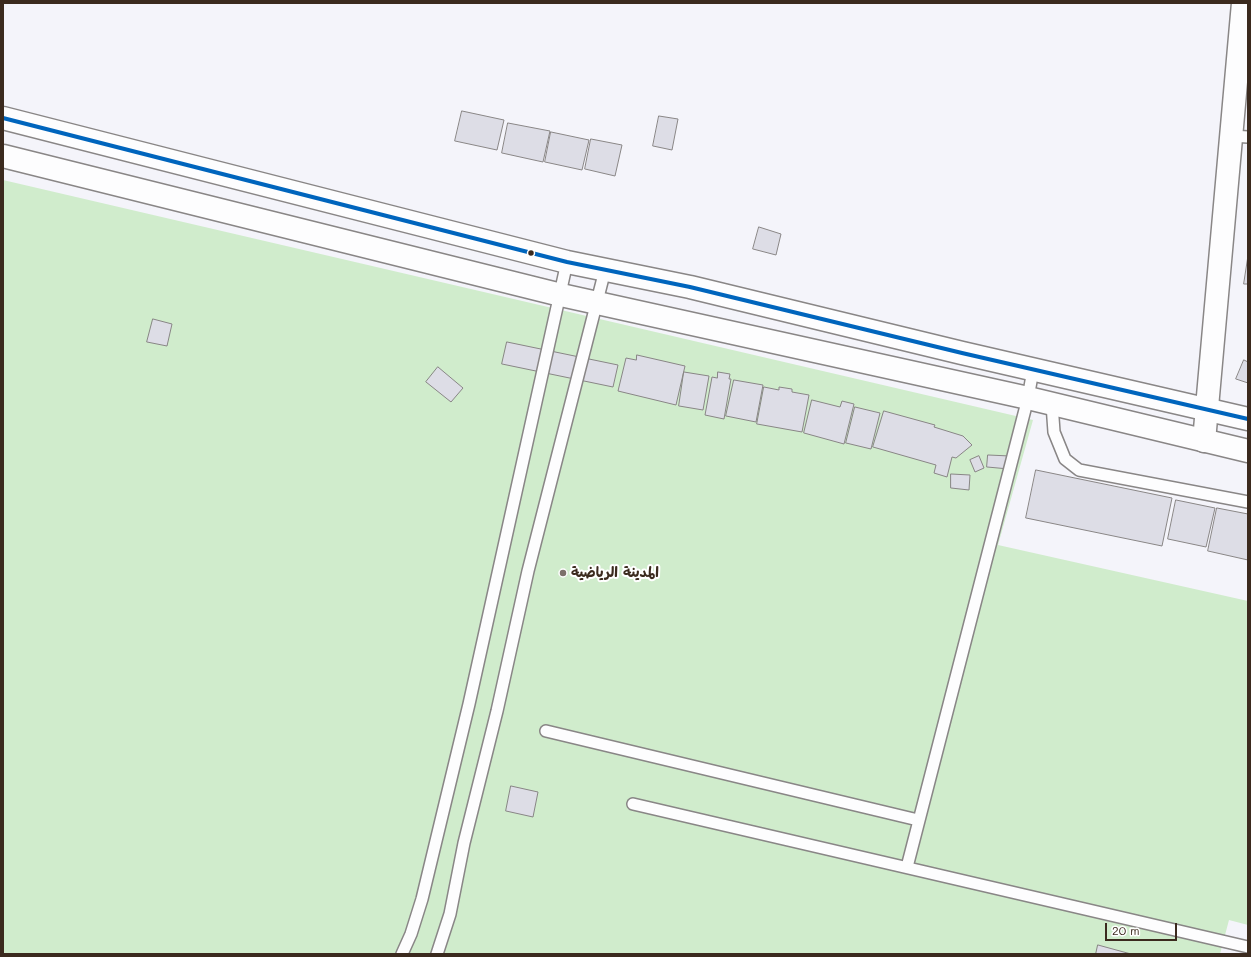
<!DOCTYPE html>
<meta charset="utf-8">
<style>
body{margin:0}
#map{position:relative;width:1251px;height:957px;overflow:hidden;background:#f4f4fa;font-family:Mali,sans-serif}
canvas{display:block}
.frame{position:absolute;inset:0;border:4px solid #3b2a1e;pointer-events:none}
.scale{position:absolute;left:1105px;top:923px;width:72px;height:18px;box-sizing:border-box;border:2px solid #3b2a1e;border-top:0;padding-left:5px;font-size:12px;line-height:14px;white-space:nowrap;color:#3b2a1e;-webkit-text-stroke:3px #fff;paint-order:stroke}
</style>
<div id="map">
<canvas width="1251" height="957"></canvas>
<div class="frame"></div>
<div class="scale">20 m</div>
</div>
<script>
const context = document.querySelector('canvas').getContext('2d');
context.lineJoin = 'round';
function fillPath(path, color) { context.fillStyle = color; context.fill(path, 'evenodd'); }
function stroke(path, color, width, dash) { context.strokeStyle = color; context.lineWidth = width; context.lineCap = dash ? 'butt' : 'round'; context.setLineDash(dash || []); context.stroke(path); }
function write(font, color, halo, rows, align = 'center') {
  context.font = font + ' Mali,"Playpen Sans Arabic",sans-serif'; context.lineWidth = 4; context.setLineDash([]); context.textBaseline = 'middle'; context.strokeStyle = halo; context.fillStyle = color; for (const [text, x, y, turn = 0] of rows) {
    context.save(); context.translate(x, y); context.rotate((+turn || 0) * Math.PI / 180); context.textAlign = isNaN(turn) ? turn : align; if (halo) context.strokeText(text, 0, 0); context.fillText(text, 0, 0); context.restore();
  }
}
fillPath(new Path2D(`
 M3,180L1033,420L998,545L1248,601V925L1229,920L1220,954H3Z`), '#d0eccc');
const building = new Path2D(`
 M462,111L504,120L497,150L455,141Z
 M659,116L678,119L672,150L653,146Z
 M508,123L550,131L543,162L502,153Z
 M551,132L589,140L582,170L545,162Z
 M591,139L622,145L615,176L585,169Z
 M759,227L781,234L776,255L753,249Z
 M1248,256V284H1244Z
 M153,319L172,324L167,346L147,342Z
 M507,342L618,365L613,387L502,364Z
 M637,355L685,366L676,405L618,391L626,358L636,360Z
 M1244,360L1248,362V383L1236,379Z
 M438,367L463,388L451,402L426,382Z
 M684,372L709,376L703,410L679,406Z
 M718,372L730,374L729,379H731L724,419L705,415L712,377L717,378Z
 M734,380L763,385L756,422L726,416Z
 M764,387L779,390V387L792,389V392L809,395L802,432L757,424Z
 M812,400L840,407L842,401L854,404L844,444L804,433Z
 M855,407L880,413L871,449L846,443Z
 M884,411L935,425L934,427L963,436L972,445L956,458L952,457L947,477L934,473L936,465L873,447Z
 M988,455L1010,456L1009,469L987,467Z
 M979,456L984,468L975,472L970,460Z
 M1036,470L1172,498L1162,546L1026,518Z
 M951,474L970,475L969,490L951,488Z
 M1176,500L1215,508L1206,547L1168,539Z
 M1217,508L1248,514V560L1208,551Z
 M511,786L538,792L533,817L506,811Z
 M1098,945L1131,954H1096Z`);
fillPath(building, '#dddde6');
stroke(building, '#898686', 1);
const service = new Path2D(`
 M1231,136L1248,137
 M1052,404L1054,432L1065,459L1079,470L1248,502
 M546,731L918,820
 M633,804L1248,947
 M907,867L1028,398L1033,370
 M402,954L411,934L422,899L469,704L567,262
 M437,954L450,914L464,843L497,711L528,571L605,270`);
const tertiary = new Path2D(`
 M1204,441L1243,3`);
const trunk = new Path2D(`
 M3,118L567,262L690,287L962,353L1248,419
 M3,156L561,295L1028,398L1248,451`);
stroke(service, '#898686', 14);
stroke(tertiary, '#898686', 25);
stroke(trunk, '#898686', 25);
stroke(service, '#fdfdfe', 11);
stroke(tertiary, '#fdfdfe', 22);
stroke(trunk, '#fdfdfe', 22);
stroke(new Path2D(`
 M3,118L567,262L690,287L962,353L1248,419`), '#0065bd', 4);
for (const [x, y, r, color] of [
 [531,253,3.5,"#3b2a1e"],
 [563,573,4,"#7c716b"]
]) { const dot = new Path2D(); dot.arc(x, y, r, 0, 2 * Math.PI); context.fillStyle = color; context.fill(dot); stroke(dot, '#fff', 1.5); }
write('bold 14px', '#3b2a1e', '#fff', [
 ["المدينة الرياضية",571,573]
], 'left');
</script>
